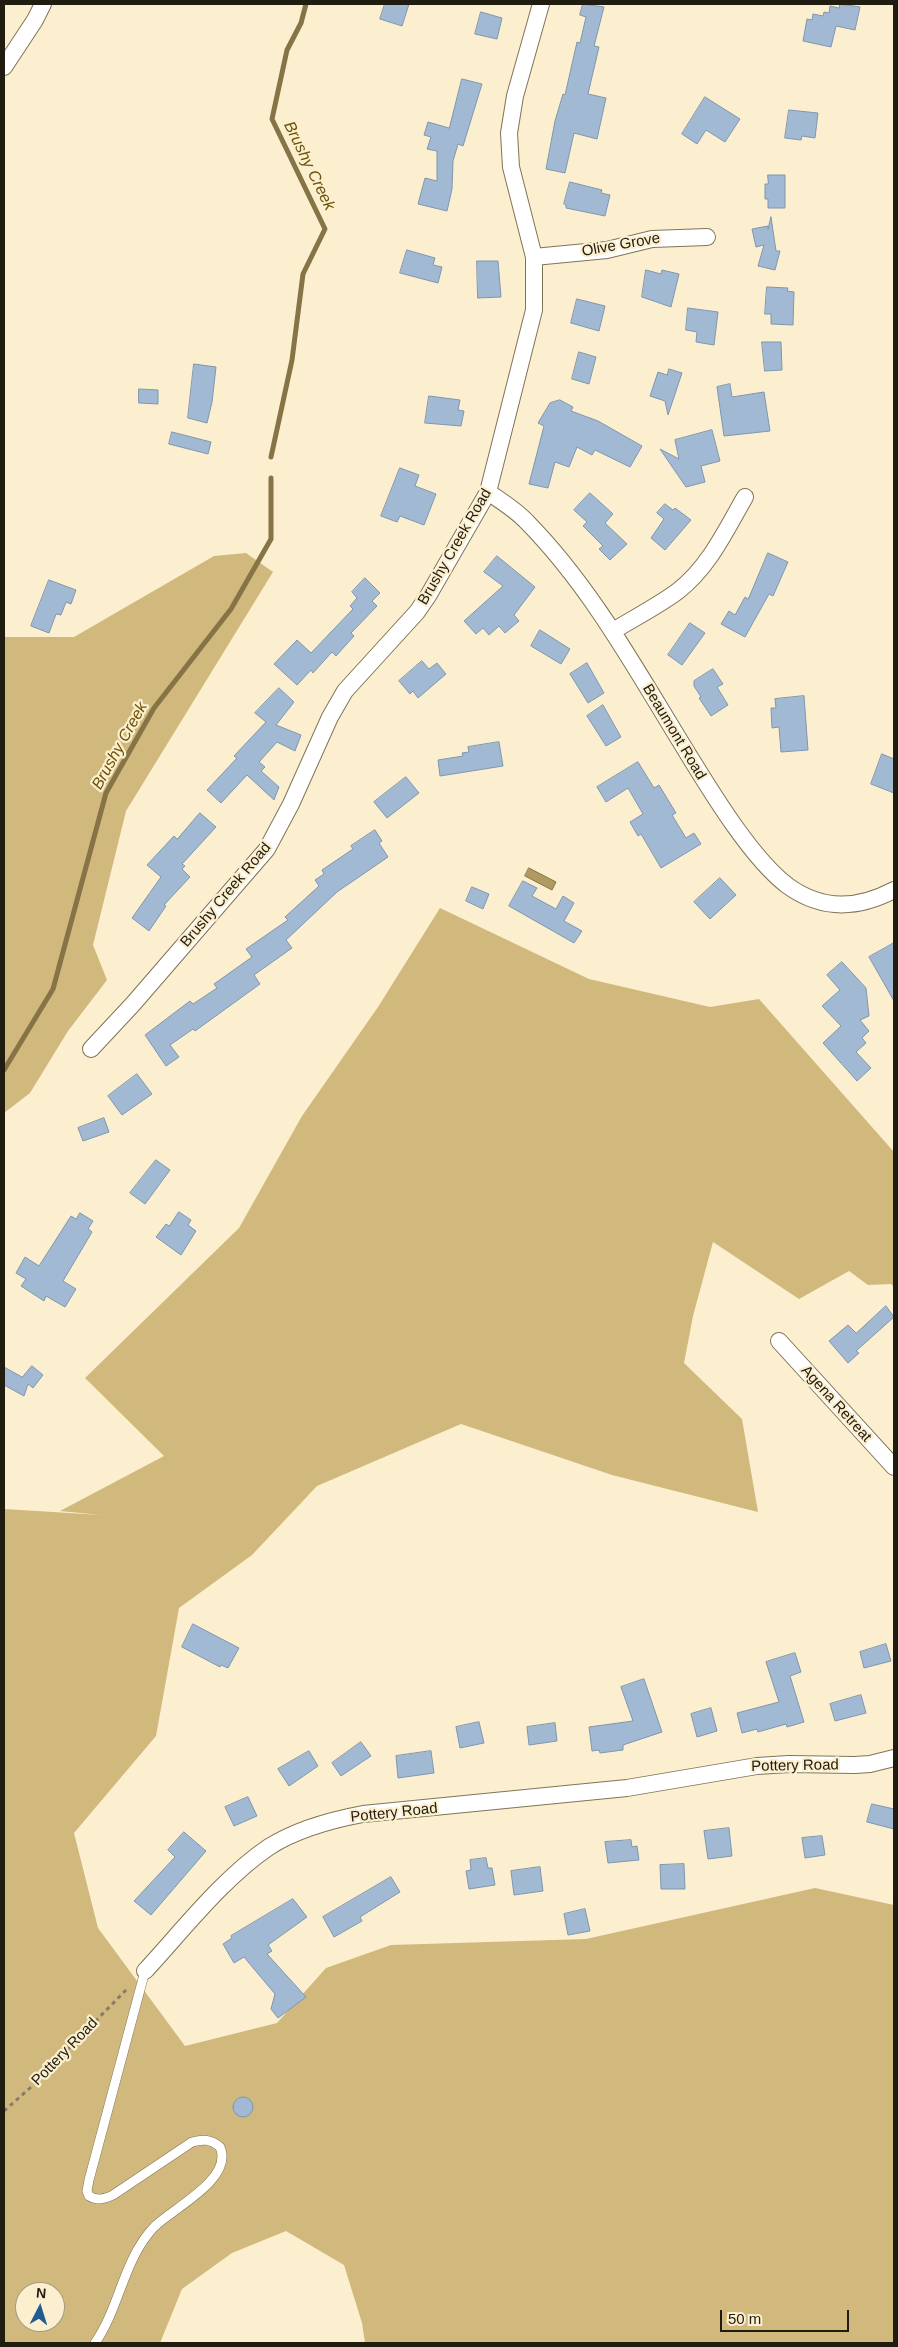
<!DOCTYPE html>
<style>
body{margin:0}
#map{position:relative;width:898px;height:2347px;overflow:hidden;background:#fcefcf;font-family:Arial,sans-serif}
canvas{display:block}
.frame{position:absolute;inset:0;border:5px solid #201c10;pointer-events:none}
.north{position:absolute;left:15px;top:2282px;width:50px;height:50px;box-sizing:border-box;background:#fcefcf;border:1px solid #a49b83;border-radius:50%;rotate:5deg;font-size:14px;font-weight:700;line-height:20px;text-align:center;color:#201c10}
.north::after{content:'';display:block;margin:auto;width:18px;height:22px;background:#1f5c93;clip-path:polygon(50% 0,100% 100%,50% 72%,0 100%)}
.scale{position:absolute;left:720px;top:2310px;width:129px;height:22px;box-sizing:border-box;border:2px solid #201c10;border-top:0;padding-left:6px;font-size:15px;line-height:18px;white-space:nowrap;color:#201c10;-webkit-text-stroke:4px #fcefcf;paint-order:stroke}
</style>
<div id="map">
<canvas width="898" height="2347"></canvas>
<div class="frame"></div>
<div class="north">N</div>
<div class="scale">50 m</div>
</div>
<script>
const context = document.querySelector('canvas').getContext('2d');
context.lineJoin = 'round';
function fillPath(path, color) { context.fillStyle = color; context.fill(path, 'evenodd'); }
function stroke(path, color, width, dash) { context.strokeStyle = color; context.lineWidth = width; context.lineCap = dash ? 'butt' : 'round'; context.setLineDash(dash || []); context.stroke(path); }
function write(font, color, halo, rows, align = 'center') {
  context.font = font + ' Arial,sans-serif'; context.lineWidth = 4.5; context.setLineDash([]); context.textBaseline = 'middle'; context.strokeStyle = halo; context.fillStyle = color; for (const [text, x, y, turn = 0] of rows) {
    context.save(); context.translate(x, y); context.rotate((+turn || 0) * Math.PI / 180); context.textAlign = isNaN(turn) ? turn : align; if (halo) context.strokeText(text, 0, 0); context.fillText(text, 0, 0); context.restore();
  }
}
fillPath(new Path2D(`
 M246,553L273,572L126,811L93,945L107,980L68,1031L30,1093L4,1113V637H74L214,556Z
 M440,908L589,979L710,1007L759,999L894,1152V1287L891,1284L868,1285L849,1271L799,1299L713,1242L693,1316L684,1363L742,1419L758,1512L612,1475L461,1424L317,1486L252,1555L179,1608L156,1736L74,1833L98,1928L185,2046L277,2023L326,1968L391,1945L586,1939L815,1888L894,1905V2343H365L362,2323L344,2265L286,2231L232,2253L182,2289L160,2343H4V1509L101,1515L60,1511L164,1456L85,1378L239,1228L302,1116L378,1007ZM25,2292H55V2322H25Z`), '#d1b97d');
const water = new Path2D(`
 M529,868L556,882L552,890L525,876Z`);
fillPath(water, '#b19a5f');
stroke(water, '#867447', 1);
stroke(new Path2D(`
 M271,457L292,360L303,274L325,229L272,119L287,50L301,23L306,4
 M4,1070L53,989L106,793L154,708L231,609L271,539V478`), '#867447', 5);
const building = new Path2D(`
 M385,4H409L402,26L380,19Z
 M583,4L604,7L594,46L599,47L588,94L606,98L597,139L574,133L565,173L546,169L555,121L563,94L565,95L577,42L580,43L586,17L580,15Z
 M840,4L860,7L855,30L836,26L831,47L803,41L807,19L812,20L813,14L823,16L824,12L829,13L830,6L839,8Z
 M481,12L502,18L497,39L475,34Z
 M462,79L482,84L463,146L458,144L453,161L452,189L447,211L418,204L425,178L437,181V151L427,149L431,137L424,135L428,122L449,128Z
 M705,97L740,119L725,142L706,130L697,144L682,134Z
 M789,110L818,113L815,138L802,136L801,140L785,138Z
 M768,175H785V208H768V199H765V184H768Z
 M570,182L602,190L601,193L610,195L605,216L566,208V205L564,204Z
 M771,217L776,251H780L775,270L758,266L764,245L756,247L752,229L768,226V229Z
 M407,250L435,258L433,265L442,267L438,283L400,273Z
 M477,261H498L501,297L478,298Z
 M646,270L661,274L662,270L679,274L671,307L642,297Z
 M767,287L788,288L787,291L794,292L793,325L771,324V314H765Z
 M577,299L605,306L599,331L571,323Z
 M688,308L718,312L714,345L696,342L697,332L686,330Z
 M762,342H781L782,370L765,371Z
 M579,352L596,357L589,384L572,379Z
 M194,364L216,367L212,402L207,423L188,418Z
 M669,369L682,373L668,415L665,401L650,396L658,372L667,375Z
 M730,384L732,397L764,392L770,431L724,436L717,387Z
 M139,389L158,390V404L139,403Z
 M429,396L460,400L458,410L464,411L461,426L425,423Z
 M560,400L573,407L571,411L598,421L642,446L630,467L595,450L592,455L577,447L569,467L555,462L548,488L529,484L544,426L538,423L550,403Z
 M712,430L720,461L701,466L705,482L686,487L660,449L679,459L675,440Z
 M172,432L211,442L208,454L169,444Z
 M400,468L419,475L415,486L436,494L424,525L400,516L397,522L381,516Z
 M590,493L613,514L605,523L627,544L610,560L599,549L603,546L583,526L587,522L574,510Z
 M665,504L673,510L675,508L691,520L665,550L651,538L664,519L657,513Z
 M768,553L788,562L773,596L769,594L745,637L721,624L729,611L735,615L745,597L748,599Z
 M497,556L535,587L514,615L519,621L505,633L499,626L489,635L483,628L476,634L464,621L503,586L484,572Z
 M365,578L380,593L372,601L377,606L351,633L354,636L336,656L332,652L313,673L311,670L297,685L274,664L297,640L311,653L353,609L350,606L357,598L352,592Z
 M49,580L76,590L71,604L66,602L61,615L56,614L49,633L31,626Z
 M690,623L705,633L682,665L668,655Z
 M540,630L570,649L561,664L531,646Z
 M422,661L429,669L437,663L446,674L418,698L413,691L410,694L399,681Z
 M587,663L604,693L588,703L570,674Z
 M713,669L723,684L717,687L728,705L711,716L699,698L701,697L694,686V681Z
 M279,688L294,702L276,725L301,735L295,751L277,742L259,762L265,767L261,771L279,787L274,800L247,775L221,803L207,790L237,758L234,756L266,722L255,713Z
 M804,696L808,750L781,752L779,727L772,728L771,708H776L775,699Z
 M603,705L621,737L606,746L587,716Z
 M499,742L503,766L440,776L438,760L463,756L462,753L469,752L468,747Z
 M882,754L894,759V793L871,784Z
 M638,762L654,788L659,785L676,813L672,815L686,838L694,833L701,844L661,868L641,834L638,836L630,822L643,814L628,788L606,802L597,787Z
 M406,777L419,793L387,818L374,802Z
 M200,813L216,827L182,864L185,866L182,869L190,877L164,905L166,906L149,931L132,918L161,877L147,865L174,836L177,839Z
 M375,830L382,841L379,843L388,857L337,892L286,940L292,948L254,975L260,984L195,1031L193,1029L170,1045L179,1057L166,1066L145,1035L190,1001L193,1004L217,988L214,984L252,957L246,949L288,920L285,917L319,886L315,880L324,874L322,870L353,849L351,846Z
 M720,878L736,895L710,919L694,902Z
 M523,881L537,888L532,896L556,909L563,896L574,903L564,921L582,931L574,943L509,906Z
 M472,887L489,894L483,909L466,901Z
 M894,943V1001L869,957Z
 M842,962L866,988L869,1016L860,1020L869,1031L862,1038L866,1043L856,1052L871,1068L857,1081L823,1043L841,1026L822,1006L840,990L827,975Z
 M137,1074L152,1094L122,1115L108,1096Z
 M104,1118L109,1132L83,1141L78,1128Z
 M156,1160L170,1170L145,1204L130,1193Z
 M179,1212L191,1220L188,1225L196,1231L181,1255L156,1237L166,1224L169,1226Z
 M80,1213L93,1221L88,1229L92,1232L63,1281L76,1289L65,1307L46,1296L44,1301L21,1286L26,1279L16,1273L25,1257L39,1266L71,1216L76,1219Z
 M886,1306L894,1317L856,1351L859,1353L848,1363L829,1341L848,1325L856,1333Z
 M32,1366L43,1375L33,1388L28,1384L24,1396L4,1385V1367L22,1377Z
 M193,1624L239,1648L228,1668L221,1665L220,1667L182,1647Z
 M886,1644L891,1661L864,1668L860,1652Z
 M795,1653L801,1672L790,1676L804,1722L787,1727L786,1724L758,1732L757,1729L742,1733L737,1713L779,1702L766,1662Z
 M644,1679L662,1732L623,1745V1750L600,1753L599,1750L592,1751L589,1727L633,1721L621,1687Z
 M861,1695L866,1713L835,1721L830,1704Z
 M711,1708L717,1731L697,1737L691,1714Z
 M479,1722L484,1743L460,1748L456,1727Z
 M555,1723L557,1741L529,1745L527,1727Z
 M361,1742L371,1756L341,1776L332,1763Z
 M309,1751L318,1766L289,1786L278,1769Z
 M431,1751L434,1773L398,1778L396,1756Z
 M248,1797L257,1816L234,1826L225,1807Z
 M872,1804L894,1809V1829L867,1822Z
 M729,1828L732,1856L708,1859L704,1831Z
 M184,1832L206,1851L151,1915L134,1901L175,1857L168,1850Z
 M822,1836L825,1855L805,1858L802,1838Z
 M631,1840L632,1847L637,1846L639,1860L608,1863L605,1842Z
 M486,1858L488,1868H492L495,1885L469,1889L466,1871L471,1870L470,1860Z
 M684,1864L685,1889H661L660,1865Z
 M540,1867L543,1891L514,1895L511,1871Z
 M391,1877L400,1892L360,1917L362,1921L334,1937L323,1917Z
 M293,1899L307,1917L268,1945L272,1951L267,1954L306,1997L278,2018L271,2009L275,1994L244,1957L234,1963L223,1944L232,1938L231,1936Z
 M585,1909L590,1931L568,1935L564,1914Z
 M233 2107a10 10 0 1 1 20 0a10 10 0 1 1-20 0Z`);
fillPath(building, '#a1b9d2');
stroke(building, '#7f96ae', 1);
const lane = new Path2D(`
 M95,2343C120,2307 123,2260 154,2227C173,2208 234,2179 220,2147C211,2139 203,2139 192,2142L113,2195C104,2199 97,2201 89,2196L87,2191L89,2180L145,1971`);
const street = new Path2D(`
 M4,67L35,20L43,4
 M534,257L607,250L652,239L707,237
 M488,492C501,501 516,510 527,522C593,589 639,675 688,754C712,793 752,859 788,886C823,911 858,909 894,890
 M613,631C634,618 658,606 678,591C709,567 726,530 745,497
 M91,1049L133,1004L267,849L291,804L330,717L345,691L417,612L428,596L488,492L534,310V257L511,167L509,133L515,96L541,4
 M779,1341L894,1467
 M145,1971C182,1931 224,1877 269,1847C297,1829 331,1820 363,1814L627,1788L757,1766L789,1764L855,1765L870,1764L894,1758`);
stroke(lane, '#807457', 10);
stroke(street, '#807457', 18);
stroke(new Path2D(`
 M4,2111L30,2088L127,1989`), '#857d68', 3, [4, 4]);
stroke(lane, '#fff', 9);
stroke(street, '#fff', 16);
write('15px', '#201c10', '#fcefcf', [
 ["Olive Grove",621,245,-10],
 ["Brushy Creek Road",455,547,-60],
 ["Beaumont Road",674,732,59],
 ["Brushy Creek Road",226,895,-50],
 ["Agena Retreat",836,1404,48],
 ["Pottery Road",795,1766,-1],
 ["Pottery Road",394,1813,-6],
 ["Pottery Road",65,2052,-46]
]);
write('italic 16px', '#6b5307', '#fcefcf', [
 ["Brushy Creek",309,166,64],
 ["Brushy Creek",120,746,-61]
]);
</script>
